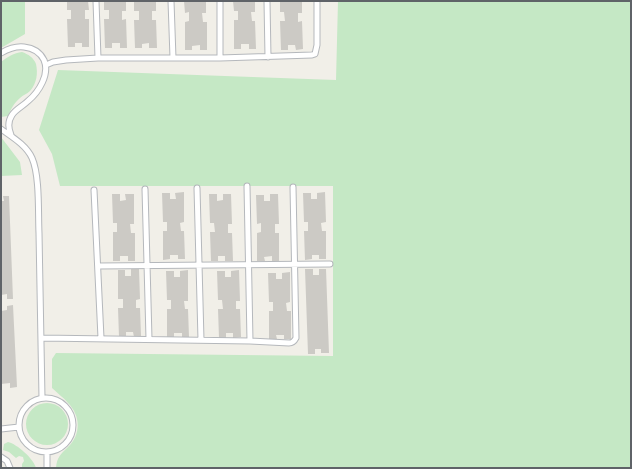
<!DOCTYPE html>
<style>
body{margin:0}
#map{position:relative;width:632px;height:469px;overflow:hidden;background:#f1efe8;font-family:Karla,sans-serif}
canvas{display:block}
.frame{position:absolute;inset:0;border:2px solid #5f6368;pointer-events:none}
</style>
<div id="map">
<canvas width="632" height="469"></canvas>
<div class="frame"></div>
</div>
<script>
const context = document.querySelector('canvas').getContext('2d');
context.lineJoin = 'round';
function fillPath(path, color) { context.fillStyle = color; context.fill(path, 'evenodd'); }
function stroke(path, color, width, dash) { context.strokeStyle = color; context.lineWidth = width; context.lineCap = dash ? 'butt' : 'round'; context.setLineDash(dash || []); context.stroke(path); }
fillPath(new Path2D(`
 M1,1H25V34L1,48Z
 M338,1H631V468H56C57,457 60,455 68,447C81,435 81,416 68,403C63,397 57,393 52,388V359L56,353L333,356V186H60L52,154L39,130L58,70L336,80Z
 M22,52C28,54 34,58 36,64C38,73 37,83 30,91C27,94 23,95 20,98C14,103 11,109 8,116L1,117V62C7,57 14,53 22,52Z
 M1,137L20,162L22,175L1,176Z
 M26 424a21 21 0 1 1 42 0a21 21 0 1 1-42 0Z
 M8,442C17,444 34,459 36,468H22V464L24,461L23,457L19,456L16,458L9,452L3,450L4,444Z`), '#c5e8c5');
fillPath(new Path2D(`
 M67,1H88L89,10H85V19H89V47H82V43H75V47H68L67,19H71V10H67Z
 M104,1H126V11H122V20L126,19L127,48H120V43H112V48H105L104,19H109V10H104Z
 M134,1H156V11H152V20H156L157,48H149V43L142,44V48H135L134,20H139V11H134Z
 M184,1H206V13H202L203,22H207V50H200V45L192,46V50H185V22L189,21V12L185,13Z
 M233,1H255V12H251L252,21H255L256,49H249V44H241V49H234V20H238V11H234Z
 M280,1H302V13H298V22L302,21L303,49L296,50L295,45H288V50H281L280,21H285L284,12H280Z
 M184,192V222L180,223L181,231H184L185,259H178V255H170V259L163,260V231H167V222H163L162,193H170V199H176L175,193Z
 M325,192L326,222L321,223L322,231H326V259H319V255H312V259L305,260L304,231H308V222H304L303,193H311V199H317V193Z
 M112,194H120V201L126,200L125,194H134V224H130L131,233H135V261H128V256H120V261H113V232H117V223H113Z
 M209,194H217V201L223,200V194H231L232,224H228V233H232L233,261H225V256H218V261H211L210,232H215L214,223H210Z
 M270,194H278L279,224H275V233H279V261H272V256L264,257L265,261H257V233L261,232V223L257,224L256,195H264V201H270Z
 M3,196H9L13,299H7V294L1,295V201H4Z
 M131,269H139L140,299L136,300V308H140L141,336L134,337L133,332H126V337H119L118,308H123V299H118V270H125V276H131Z
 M305,269H313V275H319V269H326L329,353H321V349H315V354H308Z
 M188,270V301H184L185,309H188L189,337L182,338V333H174V338H167V309H171V300H167L166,271H174V277H180V271Z
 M239,270L240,301H236V309H240L241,337L233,338V333H226V338H219L218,309H223L222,300H218L217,271H225V277H231V271Z
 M290,272V302L286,303L287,311H291V339H284V335H276L277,339L269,340V311H273V302H269L268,273H276V279H282V273Z
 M13,305L17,387L10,388V383L1,384V311L7,310V306Z`), '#cccac5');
const lane = new Path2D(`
 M96,1L98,58
 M171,1L173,58
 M220,1V58
 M267,1L268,57
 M1,53C8,49 16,46 24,47C33,48 40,52 44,60C50,74 39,92 28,101C23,106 16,109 12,115C8,121 8,128 11,135
 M46,65L53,62L66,60L98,58H220L312,55L315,54L317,45V1
 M1,129C12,137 26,145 32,158C40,176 38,213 39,233C40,288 41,343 42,398
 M247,186L250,341
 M197,188L201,340
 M145,189L149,339
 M94,190L101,338
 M98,266L330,264
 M41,338L250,341L289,343C292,343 294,342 296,338L293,187
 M19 425a27 27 0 1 1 54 0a27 27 0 1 1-54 0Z
 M1,429L19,427
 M47,452V468
 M1,457L7,461L10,468`);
stroke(lane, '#b5b8bc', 7);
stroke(lane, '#fff', 5);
</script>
